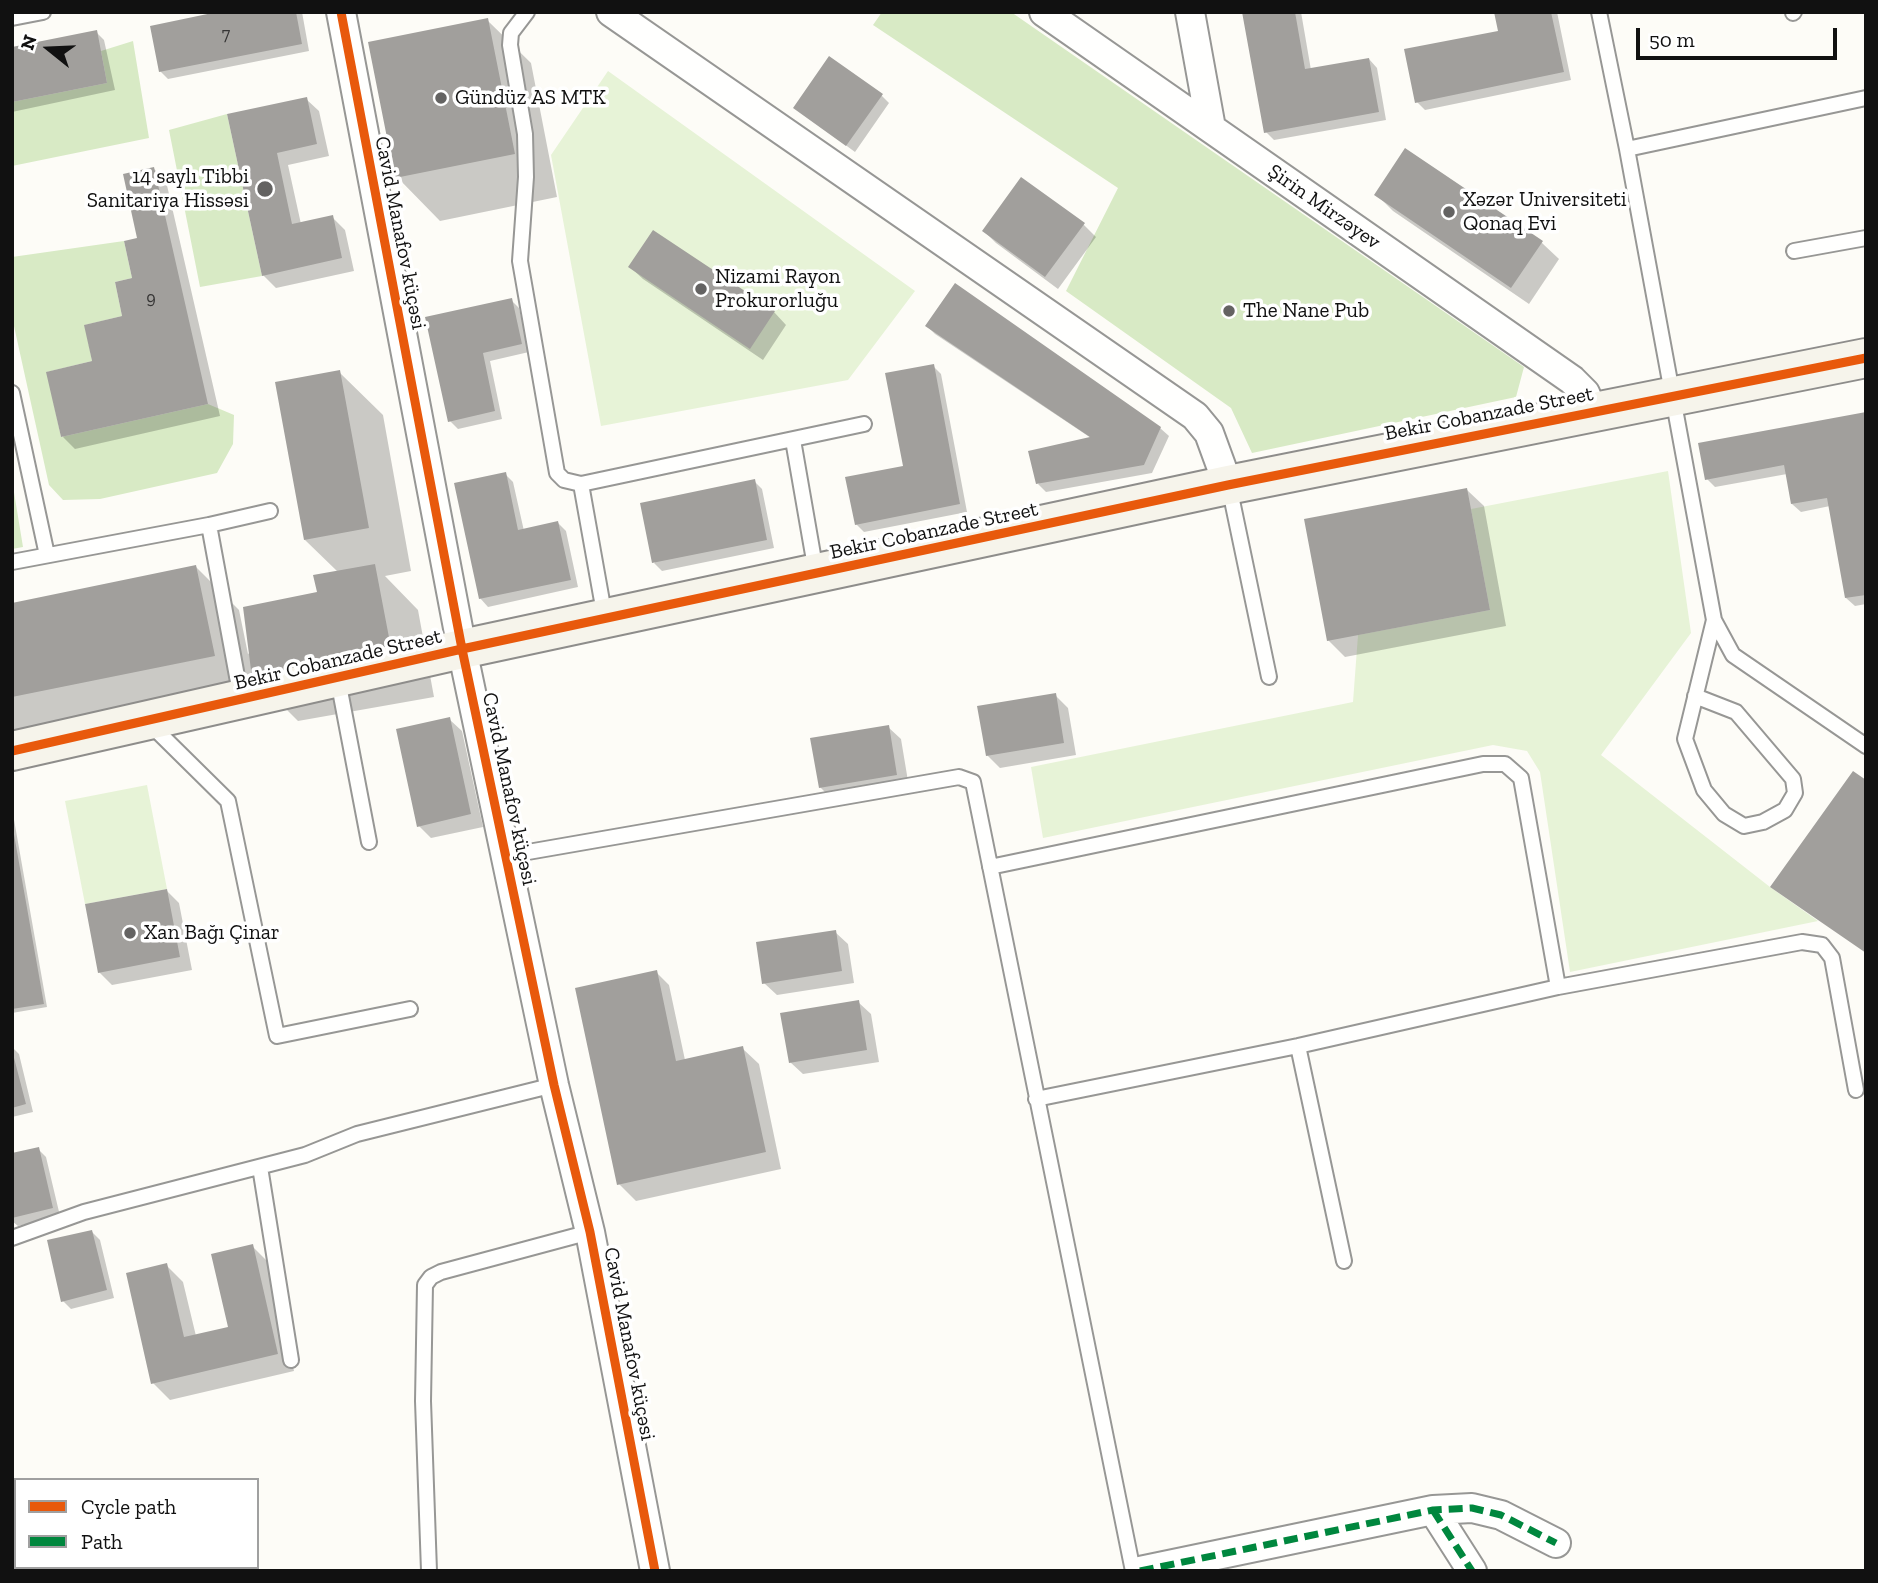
<!DOCTYPE html>
<meta charset="utf-8">
<style>
body{margin:0}
#map{position:relative;width:1878px;height:1583px;overflow:hidden;background:#fdfcf7;font-family:"Zilla Slab",serif}
canvas{display:block}
.frame{position:absolute;inset:0;border:14px solid #111;pointer-events:none}
.legend{position:absolute;left:14px;top:1478px;width:245px;height:91px;box-sizing:border-box;background:#fff;border:2px solid #a0a0a0;margin:0;padding:9px 12px;list-style:none;font-size:21px;color:#111}
.legend li{display:flex;align-items:center;gap:14px;height:35px}
.legend b{width:35px;border:2px solid #a0a0a0}
.north{position:absolute;left:14px;top:14px;width:70px;height:70px;-webkit-text-stroke:5px #fff;paint-order:stroke;rotate:288deg;font-size:19px;font-weight:700;line-height:28px;text-align:center;color:#111}
.north::after{content:'';display:block;margin:auto;width:24px;height:32px;background:#111;clip-path:polygon(50% 0,100% 100%,50% 72%,0 100%)}
.scale{position:absolute;left:1636px;top:28px;width:201px;height:32px;box-sizing:border-box;border:4px solid #111;border-top:0;padding-left:9px;font-size:21px;line-height:24px;white-space:nowrap;color:#111;-webkit-text-stroke:5px #fff;paint-order:stroke}
</style>
<div id="map">
<canvas width="1878" height="1583"></canvas>
<div class="frame"></div>
<ul class="legend">
<li><b style="height:9px;background:#e8590c"></b>Cycle path</li>
<li><b style="height:9px;background:#00873e"></b>Path</li>
</ul>
<div class="north">N</div>
<div class="scale">50 m</div>
</div>
<script>
const context = document.querySelector('canvas').getContext('2d');
context.lineJoin = 'round';
function fillPath(path, color) { context.fillStyle = color; context.fill(path, 'evenodd'); }
function stroke(path, color, width, dash) { context.strokeStyle = color; context.lineWidth = width; context.lineCap = dash ? 'butt' : 'round'; context.setLineDash(dash || []); context.stroke(path); }
function write(font, color, halo, rows, align = 'center') {
  context.font = font + ' "Zilla Slab",serif'; context.lineWidth = 7; context.setLineDash([]); context.textBaseline = 'middle'; context.strokeStyle = halo; context.fillStyle = color; for (const [text, x, y, turn = 0] of rows) {
    context.save(); context.translate(x, y); context.rotate((+turn || 0) * Math.PI / 180); context.textAlign = isNaN(turn) ? turn : align; if (halo) context.strokeText(text, 0, 0); context.fillText(text, 0, 0); context.restore();
  }
}
fillPath(new Path2D(`
 M608,71L915,291L848,380L601,426L551,155Z
 M1668,471L1691,633L1601,755L1770,887L1818,921L1570,972L1540,772L1527,751L1493,745L1043,838L1031,767L1353,702L1358,635L1490,610L1471,509Z
 M147,785L167,889L85,904L65,801Z`), '#e7f3d7');
fillPath(new Path2D(`
 M882,12H1011L1524,367L1516,397L1252,453L1231,408L1066,291L1118,188L873,25Z
 M133,41L149,138L12,166V102L107,83L101,51Z
 M227,114L262,276L200,287L169,130Z
 M124,241L132,278L115,282L122,316L85,325L92,361L47,372L61,437L208,404L234,415L233,444L217,473L100,499L63,500L49,485L12,317V257Z
 M12,480L23,547L12,549Z`), '#d8eac5');
fillPath(new Path2D(`
 M226,12H302L309,51L168,79L160,71Z
 M1244,12H1301L1311,70L1369,59L1377,68L1386,120L1274,140L1266,132Z
 M1496,12H1557L1571,80L1425,110L1417,102L1500,32Z
 M487,20L531,63L557,197L440,221L397,177Z
 M96,32L104,40L115,90L12,112V49Z
 M881,95L889,103L855,152L795,108Z
 M306,99L319,111L329,156L288,165L301,224L332,217L345,230L354,271L276,288L263,275L229,116Z
 M1406,151L1542,243L1559,259L1529,304L1393,211L1376,194Z
 M154,169L166,181L220,416L75,449L63,437L95,363L124,317L134,279Z
 M1083,224L1096,237L1058,289L996,243L984,231Z
 M630,267L774,312L786,325L763,360L643,279Z
 M511,300L519,308L529,352L490,361L502,419L458,429L450,421L427,318Z
 M927,326L1160,428L1169,436L1152,473L1046,492L1038,484L1091,438L935,334Z
 M933,366L941,374L967,512L864,532L856,524L905,467Z
 M339,372L383,415L411,571L385,576L418,610L434,697L298,721L252,675L257,699L12,749V605L196,567L239,610L248,654L319,593L338,572L305,540Z
 M1866,414V604L1855,606L1846,598L1830,506L1801,512L1792,504L1787,474L1715,487L1707,479Z
 M505,474L513,482L524,531L558,523L566,531L578,587L488,607L480,598Z
 M754,481L762,489L774,548L662,571L654,563Z
 M1467,490L1484,506L1506,626L1345,657L1328,640Z
 M1055,695L1068,708L1076,755L1000,768L987,755Z
 M449,719L462,731L483,827L431,838L419,826Z
 M888,727L901,739L909,787L833,800L820,787Z
 M12,808L47,1007L12,1013Z
 M166,890L179,903L192,970L112,985L99,972Z
 M835,932L848,944L854,983L777,995L764,983Z
 M656,972L669,985L685,1060L742,1048L759,1064L781,1169L636,1201L619,1184Z
 M858,1002L871,1014L879,1062L803,1074L790,1062Z
 M12,1047L19,1054L33,1112L12,1117Z
 M38,1149L46,1157L60,1216L18,1226L12,1221V1155Z
 M92,1232L100,1240L114,1298L71,1309L63,1301Z
 M252,1246L269,1263L294,1371L170,1400L153,1383L166,1265L183,1282L196,1336L230,1328Z`), '#0003');
fillPath(new Path2D(`
 M217,12H296L302,44L159,72L150,26Z
 M1242,12H1295L1305,69L1369,58L1379,112L1264,133Z
 M1494,12H1551L1564,72L1415,103L1404,49L1498,31Z
 M488,18L515,154L395,178L368,42Z
 M97,30L107,83L12,102V47Z
 M829,56L883,94L846,146L793,108Z
 M307,97L317,144L277,153L292,224L333,215L342,258L262,276L227,114Z
 M1405,148L1543,241L1511,288L1374,195Z
 M154,167L208,404L61,437L46,372L92,361L84,325L122,316L115,282L132,278L124,241L137,238L123,174Z
 M1021,177L1085,223L1045,277L982,231Z
 M653,230L775,311L750,349L628,267Z
 M955,283L1161,427L1144,465L1036,484L1028,451L1090,437L925,326Z
 M512,298L522,344L483,353L495,411L448,422L425,317Z
 M934,364L960,504L855,525L845,477L903,466L885,373Z
 M340,370L369,528L304,540L275,382Z
 M1866,412V595L1845,598L1827,498L1791,504L1784,465L1705,480L1698,443Z
 M506,472L518,530L558,521L571,580L479,599L454,483Z
 M755,479L767,540L652,563L640,503Z
 M1467,488L1490,610L1327,641L1304,519Z
 M375,564L392,653L252,678L243,607L317,592L313,575Z
 M196,565L215,656L12,697V603Z
 M1056,693L1064,743L986,756L977,706Z
 M450,717L471,814L417,827L396,729Z
 M889,725L897,775L819,788L810,738Z
 M1853,771L1866,780V953L1770,887Z
 M12,823L44,1004L12,1009Z
 M167,889L180,957L98,973L85,904Z
 M836,930L842,971L762,984L756,942Z
 M657,970L676,1061L743,1046L766,1152L617,1185L575,988Z
 M859,1000L867,1050L789,1063L780,1013Z
 M12,1050L26,1104L12,1108Z
 M39,1147L53,1208L12,1218V1153Z
 M92,1230L107,1290L61,1302L47,1240Z
 M253,1244L278,1354L151,1384L126,1273L167,1263L184,1337L228,1327L211,1254Z`), '#a19f9c');
const lane = new Path2D(`
 M527,12L511,33L510,45L525,134L526,177L520,261L557,473L564,480L581,484L864,424
 M1599,12L1627,149L1714,620L1733,655L1866,746
 M1793,13L1794,12
 M12,18L43,12
 M1627,149L1866,98
 M1794,251L1866,238
 M12,393L47,555
 M793,440L816,572
 M581,484L605,618
 M1229,486L1269,677
 M209,525L270,511
 M12,562L209,525L241,698
 M338,680L369,842
 M1695,696L1736,712L1793,779L1795,793L1785,810L1763,822L1744,826L1724,814L1704,790L1685,739L1714,620
 M151,725L228,801L277,1036L410,1009
 M505,856L959,777L973,782L1133,1571
 M990,867L1483,764H1505L1521,778L1558,987
 M1298,1046L1344,1261
 M1036,1099L1298,1046L1558,987L1802,942L1822,945L1832,958L1856,1090
 M260,1167L291,1360
 M12,1238L84,1212L305,1155L357,1134L554,1085
 M429,1571L423,1401L425,1285L431,1277L441,1272L590,1232`);
const street = new Path2D(`
 M341,12L462,649L554,1085L590,1232L655,1571
 M611,12L1195,416L1209,433L1228,485
 M1044,12L1572,380L1585,393L1593,411
 M1190,12L1211,128
 M1433,1510L1472,1571
 M1140,1571L1433,1510L1472,1508L1501,1515L1556,1543`);
const secondary = new Path2D(`
 M12,751L462,649L1228,485L1866,358`);
stroke(lane, '#979795', 18);
stroke(street, '#979795', 32);
stroke(secondary, '#8e8d8b', 42);
stroke(lane, '#fffffe', 14);
stroke(street, '#fffffe', 28);
stroke(secondary, '#f6f4eb', 38);
stroke(new Path2D(`
 M1433,1510L1472,1571
 M1140,1571L1433,1510L1472,1508L1501,1515L1556,1543`), '#00873e', 7, [14, 7]);
stroke(new Path2D(`
 M341,12L462,649L554,1085L590,1232L655,1571
 M12,751L462,649L1228,485L1866,358`), '#e8590c', 9);
for (const [x, y, r, color] of [
 [441,98,7,"#646362"],
 [265,189,9,"#646362"],
 [1449,212,7,"#646362"],
 [701,289,7,"#646362"],
 [1229,311,7,"#646362"],
 [130,933,7,"#646362"]
]) { const dot = new Path2D(); dot.arc(x, y, r, 0, 2 * Math.PI); context.fillStyle = color; context.fill(dot); stroke(dot, '#fff', 2.5); }
write('18px', '#353434', null, [
 ["7",226,35],
 ["9",151,299]
]);
write('21px', '#111', '#fff', [
 ["Gündüz AS MTK",455,98],
 ["14 saylı Tibbi",249,177,"right"],
 ["Sanitariya Hissəsi",249,201,"right"],
 ["Xəzər Universiteti",1463,200],
 ["Qonaq Evi",1463,224],
 ["Nizami Rayon",715,277],
 ["Prokurorluğu",715,301],
 ["The Nane Pub",1243,311],
 ["Xan Bağı Çinar",144,933]
], 'left');
write('21px', '#111', '#fff', [
 ["Şirin Mirzəyev",1324,207,35],
 ["Cavid Manafov küçəsi",400,233,79],
 ["Bekir Cobanzade Street",1489,414,-11],
 ["Bekir Cobanzade Street",934,531,-12],
 ["Bekir Cobanzade Street",338,660,-13],
 ["Cavid Manafov küçəsi",509,789,78],
 ["Cavid Manafov küçəsi",629,1344,79]
]);
</script>
